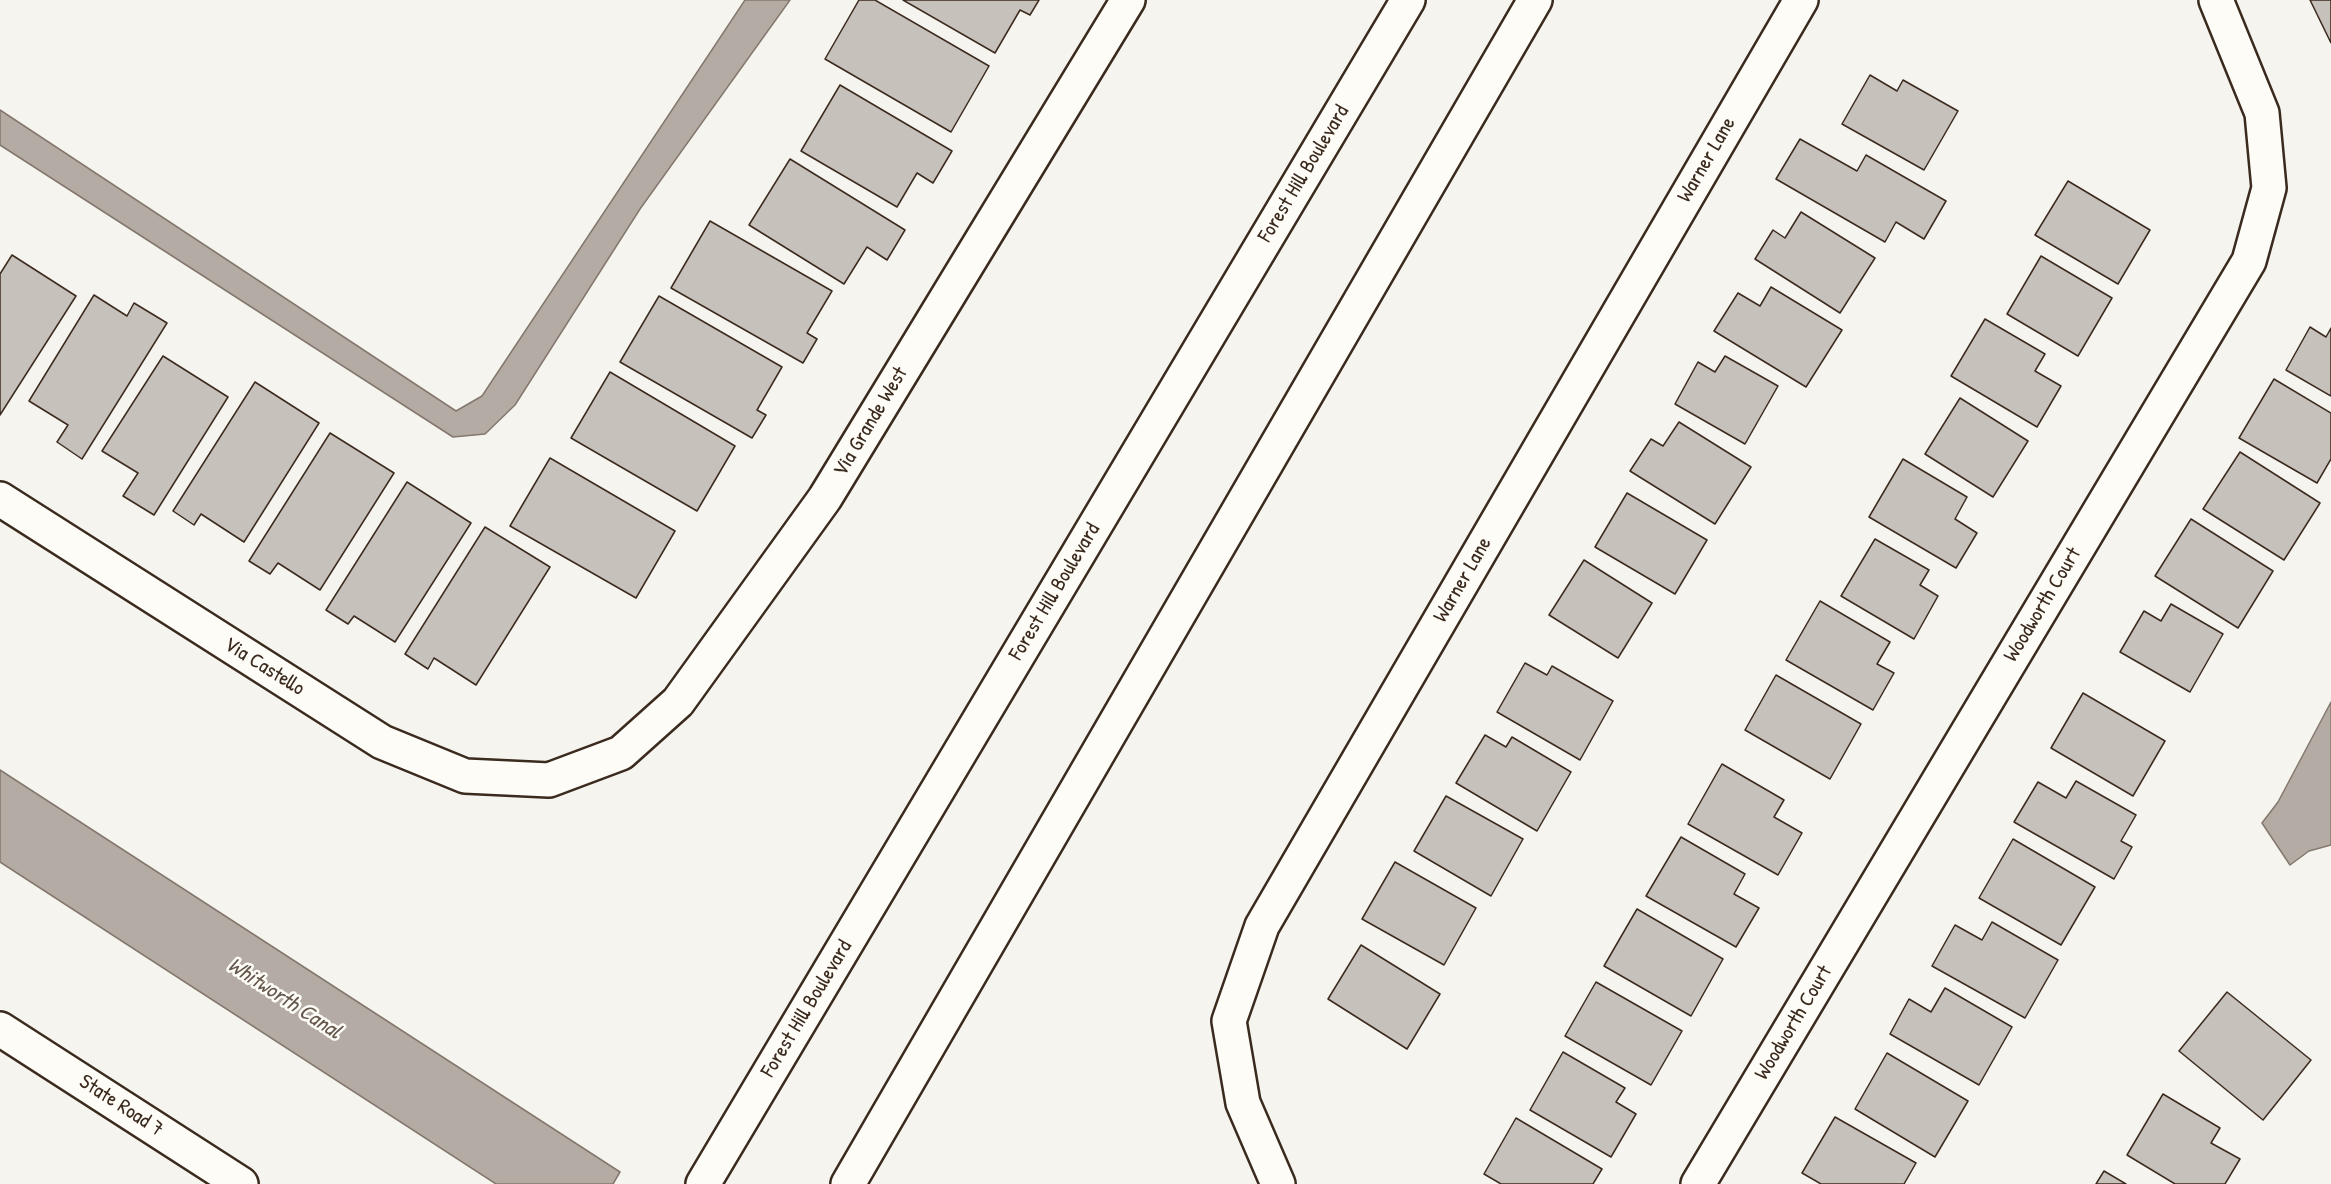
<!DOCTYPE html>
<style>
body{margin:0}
canvas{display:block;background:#f5f4ee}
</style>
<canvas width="2331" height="1184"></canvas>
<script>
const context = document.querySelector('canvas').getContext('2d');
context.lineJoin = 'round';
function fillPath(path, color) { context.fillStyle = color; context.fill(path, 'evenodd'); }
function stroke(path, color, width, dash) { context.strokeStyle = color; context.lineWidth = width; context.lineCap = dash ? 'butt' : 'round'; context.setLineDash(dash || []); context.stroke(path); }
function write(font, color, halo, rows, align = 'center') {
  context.font = font + ' "Patrick Hand",sans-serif'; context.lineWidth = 5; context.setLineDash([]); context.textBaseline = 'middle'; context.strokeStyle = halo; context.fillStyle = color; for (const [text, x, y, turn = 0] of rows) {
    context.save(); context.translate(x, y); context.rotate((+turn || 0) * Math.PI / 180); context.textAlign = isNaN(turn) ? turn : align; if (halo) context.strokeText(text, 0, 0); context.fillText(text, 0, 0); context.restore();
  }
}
const water = new Path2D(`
 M745,0H790L640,209L515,405L485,434L453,437L0,145V110L456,411L482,396Z
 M2331,702V845L2309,851L2290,865L2262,823L2278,802Z
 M0,770L620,1172L613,1184H496L0,862Z`);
fillPath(water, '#b4aca4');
stroke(water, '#84786e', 1.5);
const building = new Path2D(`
 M859,0H875L989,66L951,132L825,59Z
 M903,0H1039L1030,15L1020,10L995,53Z
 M2310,0H2331V43Z
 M1870,75L1897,91L1903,80L1958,111L1924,170L1842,124Z
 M840,85L952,151L933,183L917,173L897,207L801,151Z
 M1800,139L1857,171L1866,155L1946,201L1924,239L1896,222L1885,242L1776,179Z
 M790,159L905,230L887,260L867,247L844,284L749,225Z
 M2068,181L2150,230L2118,284L2035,235Z
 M1801,212L1875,258L1840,313L1755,259L1773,230L1785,238Z
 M710,221L832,291L807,333L817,339L803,363L671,288Z
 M12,255L76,296L0,415V274Z
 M2041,256L2112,298L2078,356L2007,314Z
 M1771,287L1842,330L1806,387L1714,331L1738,293L1760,306Z
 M94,295L127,316L134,303L167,323L82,459L57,442L68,425L29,401Z
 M659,296L782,367L757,410L766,415L752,438L620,362Z
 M1985,319L2045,354L2035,371L2061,386L2037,427L1951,376Z
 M2310,327L2326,337L2331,328V396L2286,370Z
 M163,356L228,397L154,515L123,496L138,473L102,451Z
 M1725,356L1778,386L1745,444L1675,404L1698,362L1715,372Z
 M610,372L735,446L697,511L571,438Z
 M2274,379L2331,413V459L2317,483L2239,438Z
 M255,382L319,423L244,542L201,514L194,525L173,511Z
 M1960,398L2028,441L1993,497L1925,454Z
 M1679,422L1751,467L1715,524L1630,471L1651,439L1663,446Z
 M330,433L394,473L320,590L278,563L270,574L249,561Z
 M2240,452L2320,503L2284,560L2203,509Z
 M550,458L675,531L636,598L510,526Z
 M1903,459L1967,497L1955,519L1977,533L1956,568L1869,517Z
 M407,482L471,523L395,642L354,616L348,624L326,610Z
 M1627,493L1707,540L1675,594L1595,547Z
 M2191,519L2273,571L2238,628L2155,576Z
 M485,527L550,567L476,685L434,658L428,669L405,654Z
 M1875,539L1929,570L1920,585L1938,596L1914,639L1841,596Z
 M1584,560L1652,603L1618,658L1549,615Z
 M1820,601L1890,642L1877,664L1894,673L1873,710L1786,660Z
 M2171,604L2223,634L2190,692L2120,652L2144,611L2161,621Z
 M1525,663L1547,675L1552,666L1613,701L1580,760L1497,712Z
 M1776,675L1861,724L1830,779L1745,730Z
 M2083,693L2165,741L2133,796L2051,748Z
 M1485,735L1506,747L1512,737L1571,772L1537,831L1456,783Z
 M1722,764L1784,800L1774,817L1802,833L1778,875L1688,824Z
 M2076,781L2136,815L2121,841L2132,847L2114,879L2014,822L2038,782L2066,798Z
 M1446,796L1523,839L1491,896L1414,851Z
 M1681,837L1745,874L1734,894L1759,908L1736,947L1646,896Z
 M2013,839L2095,887L2061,945L1979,898Z
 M1395,862L1476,908L1444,965L1362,919Z
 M1637,909L1723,959L1691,1016L1604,966Z
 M1992,922L2058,960L2025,1018L1932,966L1955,925L1982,940Z
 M1361,945L1440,994L1407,1049L1328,999Z
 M1596,982L1682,1031L1651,1085L1565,1036Z
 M1945,988L2012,1027L1979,1085L1890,1034L1909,999L1931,1012Z
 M2227,992L2311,1060L2263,1120L2179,1051Z
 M1563,1052L1625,1088L1616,1102L1636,1114L1611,1157L1530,1110Z
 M1887,1053L1968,1101L1935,1157L1855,1109Z
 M2163,1094L2220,1128L2211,1143L2240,1159L2225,1184H2175L2127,1155Z
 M1835,1117L1916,1163L1904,1184H1821L1802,1173Z
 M1516,1118L1602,1169L1593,1184H1501L1484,1174Z
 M2104,1171L2126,1184H2096Z`);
fillPath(building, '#c7c1bb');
stroke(building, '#3b2a1e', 1.5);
const street = new Path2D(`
 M0,499L382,742L465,776L549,780L621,753L678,702L825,498L1128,0
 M1278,1184L1243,1103L1229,1021L1262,926L1801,0
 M1698,1184L2249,261L2269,188L2262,113L2216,0`);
const secondary = new Path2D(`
 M703,1184L1408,0
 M848,1184L1535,0`);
const primary = new Path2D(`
 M0,1029L241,1184`);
stroke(street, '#3b2a1e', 38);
stroke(secondary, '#3b2a1e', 38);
stroke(primary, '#3b2a1e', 38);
stroke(street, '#fdfcf7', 33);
stroke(secondary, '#fdfcf7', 33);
stroke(primary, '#fdfcf7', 33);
write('21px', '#3b2a1e', '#fdfcf7', [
 ["Warner Lane",1707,160,-60],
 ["Forest Hill Boulevard",1304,174,-59],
 ["Via Grande West",871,422,-59],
 ["Warner Lane",1463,580,-60],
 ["Forest Hill Boulevard",1055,592,-59],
 ["Woodworth Court",2043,605,-59],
 ["Via Castello",264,667,32],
 ["Forest Hill Boulevard",807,1009,-59],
 ["Woodworth Court",1794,1023,-59],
 ["State Road 7",121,1106,33]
]);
write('italic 22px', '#65584d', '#fdfcf7', [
 ["Whitworth Canal",284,999,33]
]);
</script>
